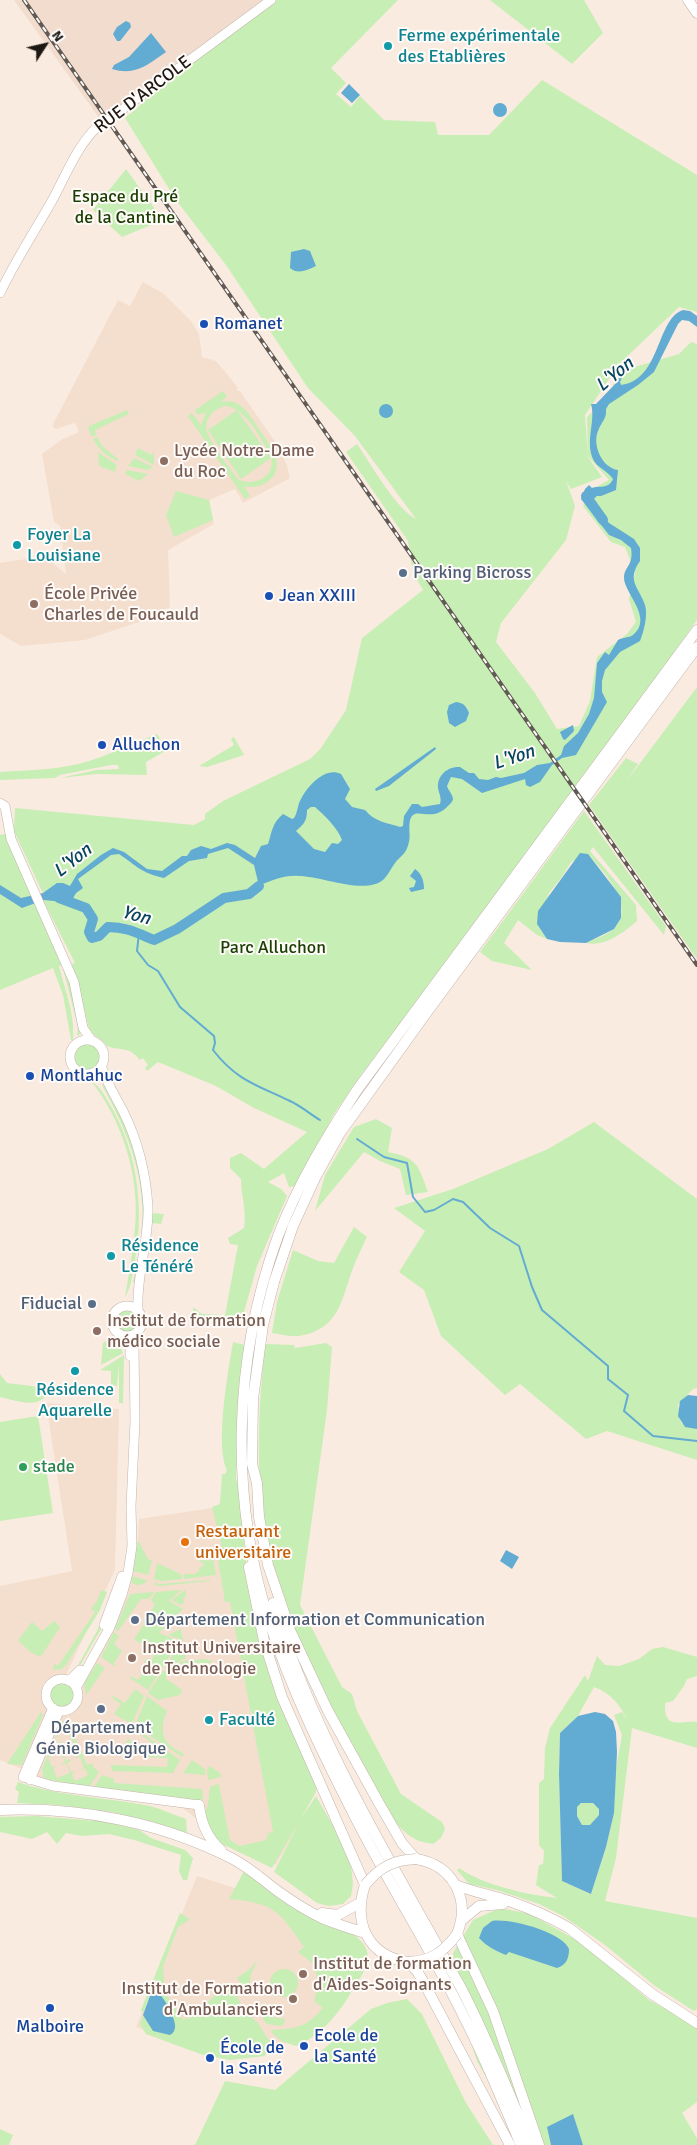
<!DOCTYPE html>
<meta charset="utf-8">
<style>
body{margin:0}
#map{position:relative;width:697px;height:2145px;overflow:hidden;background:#faebe1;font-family:Signika,sans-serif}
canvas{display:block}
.north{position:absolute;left:20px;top:20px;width:50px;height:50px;-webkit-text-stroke:4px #fefbf9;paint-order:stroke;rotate:55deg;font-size:14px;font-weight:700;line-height:20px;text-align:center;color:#1d1814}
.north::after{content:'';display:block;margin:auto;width:18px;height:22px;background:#1d1814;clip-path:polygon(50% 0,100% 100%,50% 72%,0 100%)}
</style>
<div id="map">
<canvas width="697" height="2145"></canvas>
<div class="north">N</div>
</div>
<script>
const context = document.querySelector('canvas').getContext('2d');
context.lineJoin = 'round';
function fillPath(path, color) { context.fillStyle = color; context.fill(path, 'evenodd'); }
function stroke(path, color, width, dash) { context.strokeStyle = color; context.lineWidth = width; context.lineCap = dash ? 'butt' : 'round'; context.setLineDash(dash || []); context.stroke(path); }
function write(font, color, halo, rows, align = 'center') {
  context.font = font + ' Signika,sans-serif'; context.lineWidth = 4; context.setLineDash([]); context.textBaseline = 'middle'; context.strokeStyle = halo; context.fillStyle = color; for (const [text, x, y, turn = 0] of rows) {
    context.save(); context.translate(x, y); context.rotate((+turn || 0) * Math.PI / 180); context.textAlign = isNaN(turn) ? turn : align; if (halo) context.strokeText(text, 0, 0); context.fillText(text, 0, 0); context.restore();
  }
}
fillPath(new Path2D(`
 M14,0H277L100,119Z`), '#f1dcce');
fillPath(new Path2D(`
 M143,282L163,293L191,321L199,334L202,357L216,361L227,374L238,388L236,390L240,391L278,446L287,465L290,478L243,503L235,489L209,500L214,524L168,550L170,607L148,619L85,640L21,646L0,634V563L45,556L66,574L60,526L54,522L42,454L61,440L79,432L75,423L56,429L52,426L118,300L130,306Z
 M46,1403L119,1409L115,1570L22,1769L0,1760V1586L72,1571Z
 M225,1506L300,1821L276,1865L238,1852L170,1798L36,1777L67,1702L127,1593L137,1551L139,1519Z
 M197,1876L276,1901L349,1939L322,2023L265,2055L162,2038L136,2027Z`), '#f4dfcf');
fillPath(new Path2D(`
 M277,0H398L331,68L346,83L336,94L351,107L360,96L384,120L435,122L438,135H489L542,80L697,175V312L679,307L619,364L585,415L588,457L602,477L571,489L566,481L575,506L566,540L501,623L496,642L535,693L557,729L579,726L590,701L597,657L627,634L636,622L629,599L635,573L625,547L611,542L583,506L596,487L609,480L588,456L587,417L611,394L617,372L679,354L691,342L697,344V620L571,797L361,1075L334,1114L297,1186L289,1187L284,1173L268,1182L281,1189L287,1196L257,1266L242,1319L233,1324L194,1321L193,1307L202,1314L225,1315L238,1245L230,1244L228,1238L244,1228C247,1213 241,1194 241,1179L230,1168V1158L241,1153L264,1169L307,1132L254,1108L216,1086L158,1062L147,1071L145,1068L148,1065L143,1058L140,1060C128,1045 121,1052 107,1046C102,1039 93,1036 89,1028L72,964L75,963L43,900H46L14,831L15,808L194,825L205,819V814L223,801L310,759L321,748L346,710L362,638L423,590L413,573L408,541L346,452L357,444C371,464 396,509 416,519L355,436L308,388L226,265L176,200L125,118L209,46Z
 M490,0H584L603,33L572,64Z
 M126,169L163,220L122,237L93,210Z
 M223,391L227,396L221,402C226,401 231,401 236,403C247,408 253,420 259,429C270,445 289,468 266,483C259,487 251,488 244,486L250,496L245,499L188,416L192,413L201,425L206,412L198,415L195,410ZM226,406C247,409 259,437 270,453C278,474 258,487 239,480C230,469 214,448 208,434C202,421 213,408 226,406Z
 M127,410L129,414L95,430L96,435L92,437L88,428L89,426Z
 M237,410L271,458L241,479L208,430Z
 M97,437L103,447L118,459L117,461C107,456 98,449 93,439Z
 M138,448L152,455L154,451V465L135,455Z
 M98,452L117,465L115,472L99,466Z
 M134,458L153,467L148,470L128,466Z
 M127,470L148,474L139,481L125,474Z
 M176,491L209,500L213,520L174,537L166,515Z
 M697,687V959L589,805L626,758L638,764L626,782Z
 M157,734L167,750L146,762L147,775L97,774L60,778L96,770L119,769L118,765H111L60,775L55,778L0,780V772C29,770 60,770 89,761C112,754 134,743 157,734Z
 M234,737L244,755L207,767L199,766L234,745L231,739Z
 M584,811L666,926L664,935L593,847L590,851L636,905L637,921C623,933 605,947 586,943C594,939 608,935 614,928C637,905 603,872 588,854L571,862L562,877L549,893L537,924L547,939L537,935L518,920L504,943L532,970L492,961L480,952Z
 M5,834L72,989L81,1031L79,1035H77L78,1027L62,965L59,966C65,991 75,1013 73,1040H71L63,995L53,968L0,990V835Z
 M74 1057a13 13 0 1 1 26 0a13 13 0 1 1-26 0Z
 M91,1081C101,1087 106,1098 112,1108C138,1155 144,1208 135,1260C132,1273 132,1286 125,1297C129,1274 133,1251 135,1228C140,1178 123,1121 91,1081Z
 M104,1084C129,1128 147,1174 144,1226C143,1245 139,1264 136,1283L133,1282C136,1267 139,1252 141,1236C148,1181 128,1133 102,1085Z
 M376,1119L392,1128L388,1152C418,1158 418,1165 428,1192L406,1195L400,1169L380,1161L364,1152L315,1211L325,1175L354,1127Z
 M594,1122L697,1199V1388L693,1389L678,1405L681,1423L697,1425V1460L607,1431L586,1439L520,1384L505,1395L441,1336L424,1290L399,1272L425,1231L394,1208L453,1189L548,1149Z
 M152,1213L164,1214L161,1224L152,1223Z
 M354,1227L367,1237C362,1247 357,1258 353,1268C341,1300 340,1329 299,1336C291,1337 280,1334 272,1333L277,1302L293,1250L318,1261L334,1263Z
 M115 1322a12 12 0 1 1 24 0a12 12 0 1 1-24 0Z
 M112,1337L119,1343L123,1353L101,1365L103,1343Z
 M233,1342L245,1345L239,1387L236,1480L239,1485L247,1575L317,1787L316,1792L300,1820L316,1796L350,1856L353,1884L351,1896L343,1904L329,1906L317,1903L274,1872L299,1822L272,1868L216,1841L204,1815L208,1805L210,1787L221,1783L219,1785L230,1840L240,1846L266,1840L268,1833L273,1832L230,1602H225L217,1554L223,1552L212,1507L220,1504L222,1474H225L227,1470C215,1445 228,1372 233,1342Z
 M326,1343L332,1347L327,1410L300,1605L342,1687L352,1694L357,1711L401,1794L442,1822L445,1829L441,1838L433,1844C428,1843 420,1842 415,1839C390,1826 375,1787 361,1763C327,1704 293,1640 274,1574C254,1499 257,1420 265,1344L294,1345L295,1348Z
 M124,1355L123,1403H119V1365L117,1386L111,1385V1371L100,1370Z
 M0,1374L7,1383L48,1388C45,1412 14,1400 0,1397Z
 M38,1416L53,1513L0,1521V1422Z
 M137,1542H139L148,1559L152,1561L148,1575L133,1571Z
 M210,1557H213L216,1575L184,1579L183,1574H195L199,1571V1568L205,1565L197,1559L210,1561Z
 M157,1563L181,1574L182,1579L162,1581L154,1579Z
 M130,1576L147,1580L144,1584L137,1585L132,1583Z
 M210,1580V1581L160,1586L155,1585L154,1582L159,1584Z
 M101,1590L107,1592L100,1610L66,1665L62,1669L53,1670L54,1664L58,1666L95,1612L91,1609L97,1601Z
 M181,1590L169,1601L183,1609L159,1633L179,1641L148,1690L130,1678L131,1676L138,1680L148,1665L144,1662L147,1658L151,1661L155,1654L134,1639L144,1624L143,1622L155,1605L151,1600L156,1592Z
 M185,1590L187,1593L185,1594L186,1597L183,1598L184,1602L181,1605L172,1600Z
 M154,1592L149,1599H141L118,1631L115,1629L130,1594Z
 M111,1594L114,1596L101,1629L78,1669H76L97,1631Z
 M54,1621L60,1627L42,1655L39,1656L30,1652L18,1640L32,1622L42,1631Z
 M181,1629L186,1658L164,1669L182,1640L168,1635Z
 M114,1632L119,1636L114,1644L122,1651L114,1663L116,1667L101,1657Z
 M663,1647L697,1657V1676L687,1679L684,1686L673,1701L665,1703C664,1731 680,1720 697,1722V1748L632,1728L616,1858L605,1901L697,1918V2009L694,2011L655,1986L605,1945L563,1916L539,1904L497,1890L469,1884L457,1870L459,1868C483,1885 528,1895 557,1898L536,1885L539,1865L543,1864L544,1851L539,1845V1783L544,1779L545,1748L550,1728L585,1675L588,1681L597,1656L605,1665L619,1666L639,1659L652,1649ZM594,1687C611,1693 620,1705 628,1721L622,1712L614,1715L622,1735L614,1779V1813L606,1847L591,1894L562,1881L559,1774L560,1733L578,1716Z
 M203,1659L212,1661L211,1663H192L181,1666L179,1662Z
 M97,1663L105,1668L86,1695L84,1684Z
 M178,1663L179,1666L165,1678L182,1690L180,1695L158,1700L148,1693L162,1672Z
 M49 1695a13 13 0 1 1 26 0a13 13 0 1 1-26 0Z
 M135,1689L144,1696L132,1724L114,1714L121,1704L112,1698L113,1696L125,1703Z
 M147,1696L167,1711C163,1720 160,1733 167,1742C170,1747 179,1751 184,1754L182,1757L137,1727L138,1725L136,1723Z
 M41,1712L43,1715L22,1765L7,1764Z
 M69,1718L74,1725L73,1726L71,1722L61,1727L62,1731C56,1736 50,1747 52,1755L48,1758L52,1767L57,1765L53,1769L57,1778L70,1773L66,1763L61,1765L65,1761L60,1752L56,1754L55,1751L60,1741L64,1745L60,1746L61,1750L66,1749L62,1752L66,1761L70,1759L71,1761L67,1763L71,1772H76L72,1774L75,1781L88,1775L85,1768L80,1770L84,1767L80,1757L74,1758L79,1755L74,1746L70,1747L74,1744L69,1735H64L76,1729L77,1731L73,1733L87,1765L92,1763L94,1768L99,1772L90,1786L94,1787L102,1775L114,1779V1783L202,1789L203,1798L201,1801L90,1787L44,1779L42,1769L62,1722Z
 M136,1728L180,1760L173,1773L112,1771L111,1765L167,1767L168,1758L143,1757L145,1748L148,1750L152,1743L135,1730Z
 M128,1739L142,1749L143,1747L142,1752L120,1751L117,1749L120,1744L124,1746Z
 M192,1760L205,1769V1775L183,1773Z
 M210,1766L220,1773L221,1777L208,1780L207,1770Z
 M18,1782C61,1797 106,1797 150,1806C162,1809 174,1815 186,1819L187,1834L113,1812L58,1805L17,1803L19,1792L15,1789Z
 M581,1803H593L600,1809L599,1815L590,1826L582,1825L577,1816V1807Z
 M36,1816L109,1822L139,1830L151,1838L185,1850L193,1858L187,1880H183L179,1871L181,1855L134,1840L109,1834L82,1836L66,1833L57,1844L47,1832L32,1839L0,1832V1817Z
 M244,1871C262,1883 278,1900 297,1910C317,1920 371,1930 368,1960C366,1971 356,1984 350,1994C338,2015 319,2037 296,2046L281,2041L271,2032L272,2030C297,2028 306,2028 323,2008L314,2001L317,1989L316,1973L311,1962L298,1952L304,1947C279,1911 275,1903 229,1899Z
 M500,1908L530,1914L585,1945L649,2000L697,2026V2102L682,2113L697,2138V2145H524L477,2061L457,2001L453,1953L473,1920Z
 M180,1913L190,1919L178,1927L163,1967L165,1993L183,2020L187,2017L189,2019L220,1991L233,1985L243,2010L258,2023L270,2042L265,2056L230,2060L203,2055L146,2034L140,2024L143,2015L153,2031L150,1996L143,2013L141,2010Z
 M258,1959L251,1974L249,1991L245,1990L237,1978L250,1969Z
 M270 1983a14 14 0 1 1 28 0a14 14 0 1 1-28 0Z
 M407,1999L422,2014L466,2103L493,2145H195L225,2081L275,2090L371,2009L387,2003Z
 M263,2013L272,2017L285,2019L284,2024L281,2026L267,2024L263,2019Z
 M0,2129L13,2135L9,2145H0Z`), '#c7eeb4');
fillPath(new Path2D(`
 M126,21L130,23L131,27L120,41H117L113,34L117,27Z
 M151,33L166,52C147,65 136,76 112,69L114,65L129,57Z
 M349,84L360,95L352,103L341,93Z
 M493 110a7 7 0 1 1 14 0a7 7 0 1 1-14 0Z
 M304,249L310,251L316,266C307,270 298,275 290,268L291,252Z
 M683,310L690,311L697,316V327L689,321L682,320L678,324L654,372L638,385L609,404L606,409C607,419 601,422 598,431C592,445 602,468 618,470L616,490L601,496H592L590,503L609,523L634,539L640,548V561C626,581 639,587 645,605C648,615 644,631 640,641L620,652L605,670L602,681V692L607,702L576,755L562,758L552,765L540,782L530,787L526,785L525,779L482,793L462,779L451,777L447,786C448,790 453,795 453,799C453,801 450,804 449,805C433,823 419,808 412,816C407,822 411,835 409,842C406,855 401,855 395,863C391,868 389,874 384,879C366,896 322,876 299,876C285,875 272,880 259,886L254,865L228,848L208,854L207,858L189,861L164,878C141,873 137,866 119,854L111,855L78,879L83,888L76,893L69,905L64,902L44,900L22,908L0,894V885L21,898L43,893L57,883H63L70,886L77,874L101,855L113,848L124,852L147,869L162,871L182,856H187L191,850L201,846L211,849L227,843L235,845L255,858L261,846L268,844C272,832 272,823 283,814L292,819L294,818C298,812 297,806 301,799C307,787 325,766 341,774L350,789L345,799L352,807L365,810C375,822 387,823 400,827L403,826L404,816L412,804H418L422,807L440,804C442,798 439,794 438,788C437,775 448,766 460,767L469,773H474L479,779L488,780L496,777L501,778L524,773L537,765L550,763L561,755L564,746L578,733L589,714L594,698L597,663L605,652L609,655L618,640C623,637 629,638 633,635C654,618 624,593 624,578C624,566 634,566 631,548L621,540L609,535L581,499L585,489L589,485L592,488C599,485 608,490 613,479C608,471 596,467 593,459C585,440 596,421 591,404H596L618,381L622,365L624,366L625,372L620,382L621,385C661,380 656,319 683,310ZM311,807H315C324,815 338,828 342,840L338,844L332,843L325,852L314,849L296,831C304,824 307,821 307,810Z
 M379 411a7 7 0 1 1 14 0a7 7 0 1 1-14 0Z
 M456,702C464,703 466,706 469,713L466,721L455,727L449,723L447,712L449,705Z
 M573,725L574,731L565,740L563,739L560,732Z
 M435,747L436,749L389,786L376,791L375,789Z
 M580,853L588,854L621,897V918L614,929L586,943L560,942L547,939L537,924L538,911Z
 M415,869C422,874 424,881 424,889L411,892L409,888L414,887L416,881L410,876Z
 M688,1395L697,1396V1429L685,1427L678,1416L680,1401Z
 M506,1550L519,1557L512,1569L500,1561Z
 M595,1712L605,1714L613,1721L616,1732L617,1752L614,1813L606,1847L591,1894L562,1881L559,1774L560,1733L578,1716ZM581,1803H593L599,1809V1815L590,1825H582L577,1816V1807Z
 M492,1921C510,1918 562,1932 569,1949C569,1959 566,1965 557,1968L509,1952L506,1955C496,1951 486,1946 479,1938L483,1928Z
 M157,1992C163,1995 177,2020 175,2028C174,2032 173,2033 170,2035L153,2031L143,2015L150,1996Z
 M573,2114L583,2145H551L547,2127Z`), '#62abd2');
stroke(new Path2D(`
 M139,933L137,951L148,965L158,971L180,1007L214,1036L215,1043L213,1050C237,1081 257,1085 290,1101C301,1106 310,1114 320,1120
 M357,1139L384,1157L407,1163L413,1197L425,1212L434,1210L453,1199L463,1202L490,1228L519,1246L532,1287L542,1310L608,1366V1379L628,1395L624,1411L653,1436L697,1441`), '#62abd2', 2);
stroke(new Path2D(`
 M592,494L586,496L603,520
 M59,898L86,908L93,919L89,932L92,938L99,936L108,927C127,927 137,933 154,940L177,929L224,898L249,894L259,886`), '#62abd2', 10);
const secondary = new Path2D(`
 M119,112L271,0
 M0,293C15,261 35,231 53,199C66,175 77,146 97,127
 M0,803L5,806L11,839L74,982L83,1028L92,1041
 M70 1057a17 17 0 1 1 34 0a17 17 0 1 1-34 0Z
 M101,1066C107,1083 115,1096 123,1111C138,1141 146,1174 148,1207C149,1242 136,1275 138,1310
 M112 1321a15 15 0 1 1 30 0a15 15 0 1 1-30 0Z
 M122,1336L130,1348V1356
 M104,1625L122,1576
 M46 1695a16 16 0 1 1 32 0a16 16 0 1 1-32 0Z
 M69,1681L80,1670
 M76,1688L110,1627L122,1595L128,1573L132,1546L131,1506L135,1421L134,1347L137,1333
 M53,1708L23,1777L53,1786L199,1805
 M30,1780L59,1711`);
const primary = new Path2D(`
 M199,1805C201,1823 207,1838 221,1850
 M0,1810C80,1807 161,1822 233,1859C250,1868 264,1881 279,1892C293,1902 307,1911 322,1918C335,1924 351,1928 365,1933
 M416,1859C453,1865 471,1899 457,1934
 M365,1885C353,1922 367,1956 408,1962
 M456,1885C473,1892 491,1895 509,1901C529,1908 550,1917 569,1928L652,1994L697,2023
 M322,1913L338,1915L360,1903
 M462,1920L479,1906L503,1904`);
const trunk = new Path2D(`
 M688,0L697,13
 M249,1567L264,1641L282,1697L365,1885
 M273,1603C315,1740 391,1861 460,1986C487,2037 508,2092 531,2145
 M416,1859L402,1843L380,1805L328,1711L290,1630L268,1565L259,1517L257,1483L252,1464L253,1399L263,1325L274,1282L293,1226L316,1176L340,1133L427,1012L697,647
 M457,1934L493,2011L539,2145
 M408,1962L417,1971L424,1983L510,2145
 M521,2145C503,2103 486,2060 465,2019C431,1949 388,1883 353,1813C322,1752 291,1689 270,1624C229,1499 233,1359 278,1236C298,1184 327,1136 357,1090L697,630`);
stroke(secondary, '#c3b5ab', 10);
stroke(primary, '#c3b5ab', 11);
stroke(trunk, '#c3b5ab', 11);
stroke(secondary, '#fff', 9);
stroke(primary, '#fff', 10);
stroke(trunk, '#fff', 10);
const rail = new Path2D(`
 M24,0L697,965`);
stroke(rail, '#615953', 4);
stroke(rail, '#fefbf9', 2, [5.5]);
const secondaryBridge = new Path2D(`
 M97,127L119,112`);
const primaryBridge = new Path2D(`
 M365,1885C380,1867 393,1860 416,1859
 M408,1962C431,1961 444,1952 457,1934`);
stroke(secondaryBridge, '#c3b5ab', 10, []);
stroke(primaryBridge, '#c3b5ab', 11, []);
stroke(secondaryBridge, '#fff', 9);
stroke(primaryBridge, '#fff', 10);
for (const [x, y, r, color] of [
 [388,46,5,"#0f9aa8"],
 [204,324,5,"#1a4fb4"],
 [164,461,5,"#8d6e63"],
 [17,545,5,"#0f9aa8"],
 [403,573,5,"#5c6f8a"],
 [269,596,5,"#1a4fb4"],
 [34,604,5,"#8d6e63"],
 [102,745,5,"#1a4fb4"],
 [30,1076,5,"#1a4fb4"],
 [111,1256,5,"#0f9aa8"],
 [92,1304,5,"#5c6f8a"],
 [97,1331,5,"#8d6e63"],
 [75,1371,5,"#0f9aa8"],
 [23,1467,5,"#2e9e5b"],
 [185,1542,5,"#e8710a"],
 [135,1620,5,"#5c6f8a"],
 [132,1658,5,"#8d6e63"],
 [101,1709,5,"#5c6f8a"],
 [209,1720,5,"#0f9aa8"],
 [303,1974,5,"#8d6e63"],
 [293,1999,5,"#8d6e63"],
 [50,2008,5,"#1a4fb4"],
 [304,2046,5,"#1a4fb4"],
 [210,2058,5,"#1a4fb4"]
]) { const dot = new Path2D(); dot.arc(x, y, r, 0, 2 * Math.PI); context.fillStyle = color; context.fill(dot); stroke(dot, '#fefbf9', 2); }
write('18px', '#0d838f', '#fefbf9', [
 ["Ferme expérimentale",398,36],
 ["des Etablières",398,57],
 ["Foyer La",27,535],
 ["Louisiane",27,556],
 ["Résidence",121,1246],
 ["Le Ténéré",121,1267],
 ["Résidence",75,1390,"center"],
 ["Aquarelle",75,1411,"center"],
 ["Faculté",219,1720]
], 'left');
write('18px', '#1d1814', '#fefbf9', [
 ["RUE D'ARCOLE",143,95,-37]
]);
write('18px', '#1a3f00', '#fefbf9', [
 ["Espace du Pré",125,197],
 ["de la Cantine",125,218],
 ["Parc Alluchon",273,948]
]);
write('18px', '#164399', '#fefbf9', [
 ["Romanet",214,324],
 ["Jean XXIII",279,596],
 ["Alluchon",112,745],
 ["Montlahuc",40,1076],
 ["Malboire",50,2027,"center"],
 ["Ecole de",314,2036],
 ["la Santé",314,2057],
 ["École de",220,2048],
 ["la Santé",220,2069]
], 'left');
write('18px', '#785e54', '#fefbf9', [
 ["Lycée Notre-Dame",174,451],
 ["du Roc",174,472],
 ["École Privée",44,594],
 ["Charles de Foucauld",44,615],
 ["Institut de formation",107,1321],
 ["médico sociale",107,1342],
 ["Institut Universitaire",142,1648],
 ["de Technologie",142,1669],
 ["Institut de formation",313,1964],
 ["d'Aides-Soignants",313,1985],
 ["Institut de Formation",283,1989,"right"],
 ["d'Ambulanciers",283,2010,"right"]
], 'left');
write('18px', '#4e5e75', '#fefbf9', [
 ["Parking Bicross",413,573],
 ["Fiducial",82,1304,"right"],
 ["Département Information et Communication",145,1620],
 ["Département",101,1728,"center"],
 ["Génie Biologique",101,1749,"center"]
], 'left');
write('18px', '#27864d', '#fefbf9', [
 ["stade",33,1467]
], 'left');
write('18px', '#c56008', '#fefbf9', [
 ["Restaurant",195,1532],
 ["universitaire",195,1553]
], 'left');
write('italic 19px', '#064560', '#fefbf9', [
 ["L'Yon",615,375,-39],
 ["L'Yon",514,758,-19],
 ["L'Yon",73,861,-38],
 ["Yon",136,916,15]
]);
</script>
